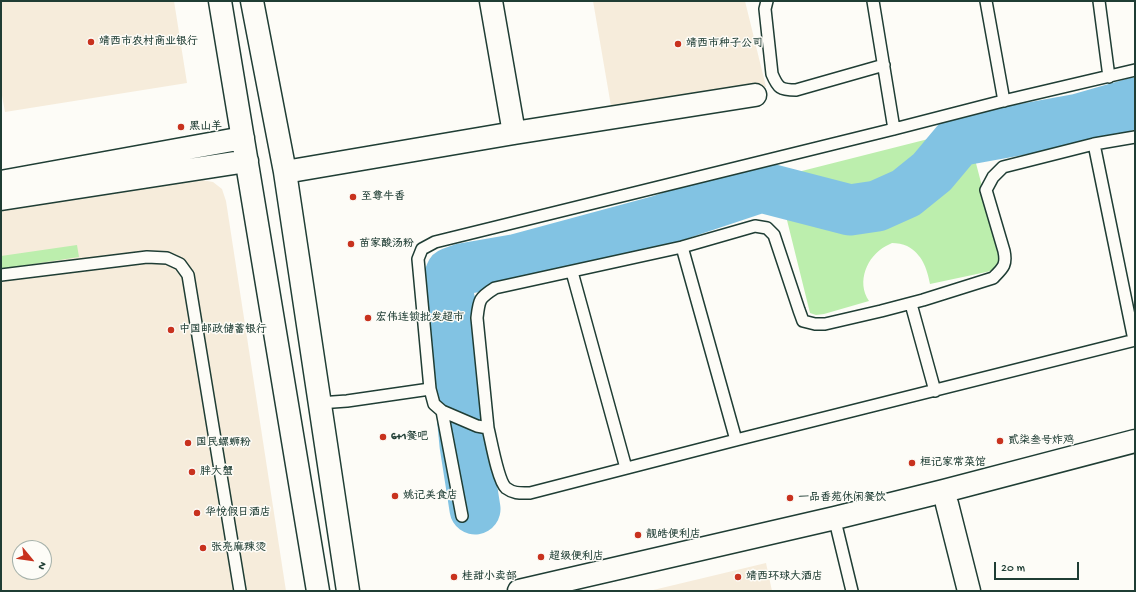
<!DOCTYPE html>
<meta charset="utf-8">
<style>
body{margin:0}
#map{position:relative;width:1136px;height:592px;overflow:hidden;background:#fdfcf7;font-family:"Gochi Hand",sans-serif}
canvas{display:block}
.frame{position:absolute;inset:0;border:2px solid #1f3d34;pointer-events:none}
.north{position:absolute;left:12px;top:540px;width:40px;height:40px;box-sizing:border-box;background:#fdfcf7;border:1px solid #a4b0a9;border-radius:50%;rotate:119deg;font-size:11px;font-weight:700;line-height:16px;text-align:center;color:#1f3d34}
.north::after{content:'';display:block;margin:auto;width:14px;height:18px;background:#c8321e;clip-path:polygon(50% 0,100% 100%,50% 72%,0 100%)}
.scale{position:absolute;left:994px;top:562px;width:85px;height:18px;box-sizing:border-box;border:2px solid #1f3d34;border-top:0;padding-left:5px;font-size:12px;line-height:14px;white-space:nowrap;color:#1f3d34;-webkit-text-stroke:3px #fdfcf7;paint-order:stroke}
</style>
<div id="map">
<canvas width="1136" height="592"></canvas>
<div class="frame"></div>
<div class="north">N</div>
<div class="scale">20 m</div>
</div>
<script>
const context = document.querySelector('canvas').getContext('2d');
context.lineJoin = 'round';
function fillPath(path, color) { context.fillStyle = color; context.fill(path, 'evenodd'); }
function stroke(path, color, width, dash) { context.strokeStyle = color; context.lineWidth = width; context.lineCap = dash ? 'butt' : 'round'; context.setLineDash(dash || []); context.stroke(path); }
function write(font, color, halo, rows, align = 'center') {
  context.font = font + ' "Gochi Hand","LXGW WenKai TC",sans-serif'; context.lineWidth = 3; context.setLineDash([]); context.textBaseline = 'middle'; context.strokeStyle = halo; context.fillStyle = color; for (const [text, x, y, turn = 0] of rows) {
    context.save(); context.translate(x, y); context.rotate((+turn || 0) * Math.PI / 180); context.textAlign = isNaN(turn) ? turn : align; if (halo) context.strokeText(text, 0, 0); context.fillText(text, 0, 0); context.restore();
  }
}
fillPath(new Path2D(`
 M1,1H174L187,83L5,112L1,90Z
 M593,1H745L766,87L612,112Z
 M202,180L213,182L222,189L226,201L286,591H1V211ZM20,548H44V572H20Z
 M766,563L772,591H649Z`), '#f6ecdb');
fillPath(new Path2D(`
 M948,134L918,169L898,187L876,196L850,197L827,192L796,182L782,176Z
 M972,148L1001,259L997,267L991,271L930,284C927,268 922,254 907,246C903,244 897,243 892,243C890,244 888,245 886,246C867,256 856,282 869,301L824,314L816,315L810,313L783,204L794,209L844,220L859,222L873,220L906,208L919,198L951,167L962,151Z
 M77,245L79,257L1,269V256Z`), '#bceead');
stroke(new Path2D(`
 M475,509L465,445L452,311L446,286L451,273L462,269L514,260L662,220L761,187L850,210L877,206L906,193L932,172L958,141L1079,119L1135,103`), '#82c3e3', 51);
const service = new Path2D(`
 M767,1L765,9L772,74C778,88 780,90 796,90L884,65
 M873,1L894,129
 M986,1L1004,101
 M1099,1L1109,77
 M1094,144L1134,340
 M682,247L736,440
 M572,272L626,468
 M1,275L147,257L167,258L180,264L188,275L240,591
 M911,304L935,391
 M430,389L418,259L422,249L435,242L894,129L999,102L1135,70
 M319,403L347,401L430,389L434,404L442,411L477,426L488,428C491,440 498,481 506,488C514,494 521,493 530,493L736,440L1135,340
 M442,411L462,516
 M488,428L477,318C479,300 479,298 495,288L682,247L755,226L767,228L774,235L799,310L803,321L815,324H825L881,311L923,300L993,278C1003,268 1007,265 1004,251L986,190L993,177L1003,167L1094,144L1135,137
 M837,529L852,591`);
const minor = new Path2D(`
 M220,1L318,591
 M252,1L285,172L348,591
 M491,1L514,133
 M285,172L514,133L755,95
 M1,182L243,138
 M1,199L247,161
 M947,504L969,591
 M519,591L835,518L944,491L1135,441`);
stroke(service, '#1f3d34', 14);
stroke(minor, '#1f3d34', 25);
stroke(service, '#fdfcf7', 11);
stroke(minor, '#fdfcf7', 22);
for (const [x, y, r, color] of [
 [91,42,4,"#c8321e"],
 [678,44,4,"#c8321e"],
 [181,127,4,"#c8321e"],
 [353,197,4,"#c8321e"],
 [351,244,4,"#c8321e"],
 [368,318,4,"#c8321e"],
 [171,330,4,"#c8321e"],
 [383,437,4,"#c8321e"],
 [1000,441,4,"#c8321e"],
 [188,443,4,"#c8321e"],
 [912,463,4,"#c8321e"],
 [192,472,4,"#c8321e"],
 [395,496,4,"#c8321e"],
 [790,498,4,"#c8321e"],
 [197,513,4,"#c8321e"],
 [638,535,4,"#c8321e"],
 [203,548,4,"#c8321e"],
 [541,557,4,"#c8321e"],
 [454,577,4,"#c8321e"],
 [738,577,4,"#c8321e"]
]) { const dot = new Path2D(); dot.arc(x, y, r, 0, 2 * Math.PI); context.fillStyle = color; context.fill(dot); stroke(dot, '#fdfcf7', 1.5); }
write('bold 11px', '#1f3d34', '#fdfcf7', [
 ["靖西市农村商业银行",99,42],
 ["靖西市种子公司",686,44],
 ["黑山羊",189,127],
 ["至尊牛香",361,197],
 ["苗家酸汤粉",359,244],
 ["宏伟连锁批发超市",376,318],
 ["中国邮政储蓄银行",179,330],
 ["6+1餐吧",391,437],
 ["贰柒叁号炸鸡",1008,441],
 ["国民螺蛳粉",196,443],
 ["桓记家常菜馆",920,463],
 ["胖大蟹",200,472],
 ["姚记美食店",403,496],
 ["一品香苑休闲餐饮",798,498],
 ["华悦假日酒店",205,513],
 ["靓皓便利店",646,535],
 ["张亮麻辣烫",211,548],
 ["超级便利店",549,557],
 ["桂甜小卖部",462,577],
 ["靖西环球大酒店",746,577]
], 'left');
</script>
